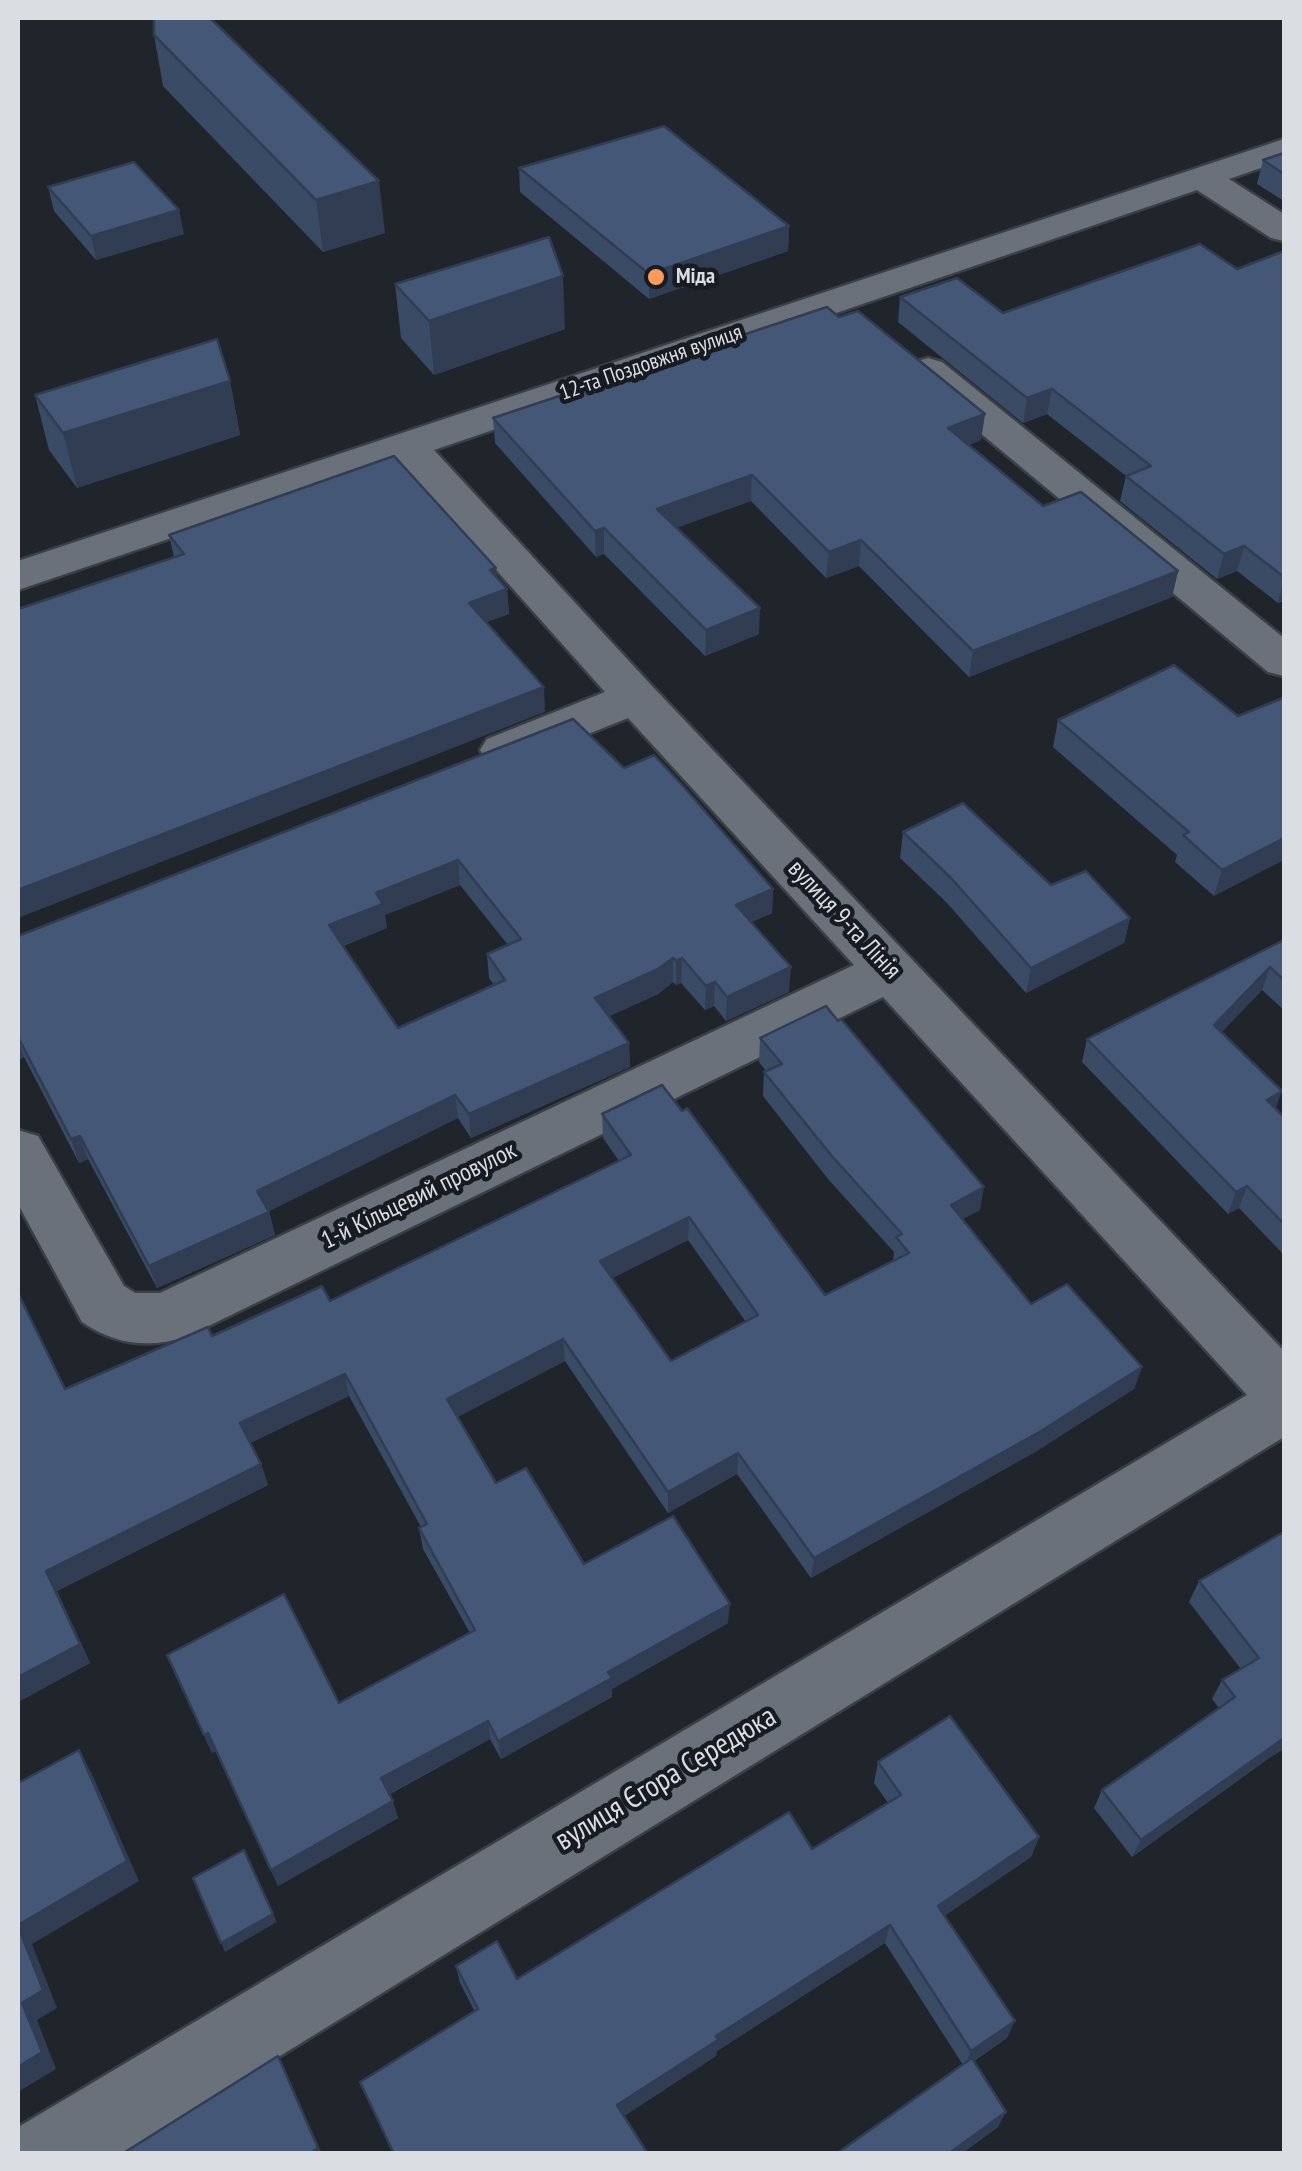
<!DOCTYPE html>
<meta charset="utf-8">
<style>
body{margin:0}
#map{position:relative;width:1302px;height:2171px;overflow:hidden;background:#20252c;font-family:"PT Sans Narrow",sans-serif}
canvas{display:block}
.frame{position:absolute;inset:0;border:20px solid #dadde2;pointer-events:none}
</style>
<div id="map">
<canvas width="1302" height="2171"></canvas>
<div class="frame"></div>
</div>
<script>
const context = document.querySelector('canvas').getContext('2d');
context.lineJoin = 'round';
function stroke(path, color, width, dash) { context.strokeStyle = color; context.lineWidth = width; context.lineCap = dash ? 'butt' : 'round'; context.setLineDash(dash || []); context.stroke(path); }
function fillPath(path, color) { context.fillStyle = color; context.fill(path, 'evenodd'); }
function write(font, color, halo, rows, align = 'center') {
  context.font = font + ' "PT Sans Narrow",sans-serif'; context.lineWidth = 9; context.setLineDash([]); context.textBaseline = 'middle'; context.strokeStyle = halo; context.fillStyle = color; for (const [text, x, y, turn = 0] of rows) {
    context.save(); context.translate(x, y); context.rotate((+turn || 0) * Math.PI / 180); context.textAlign = isNaN(turn) ? turn : align; if (halo) context.strokeText(text, 0, 0); context.fillText(text, 0, 0); context.restore();
  }
}
const street = new Path2D(`
 M1284,139V160L1229,179L1284,214V241L1271,238L1197,190L434,450L652,686L1284,1351V1437L121,2154H18L20,2126L1247,1395L883,997L188,1336C150,1349 115,1345 82,1322L18,1204V1130L38,1136L124,1286L135,1293H160L854,965L628,718L521,761L504,766L487,761L480,750L487,739L605,692L399,461L18,590V561Z
 M928,358L942,362L1284,638V676L1268,672L914,378L908,370L914,362Z`);
stroke(street, '#3b4046', 5);
fillPath(street, '#6b717a');
fillPath(new Path2D(`
 M154,35L385,233L323,252L163,86Z
 M1284,153V201L1257,184L1263,160Z
 M519,168L789,226L788,251L649,299L520,192Z
 M48,187L184,234L96,260L54,211Z
 M1284,251V601L1278,603L1237,571L1217,579L1120,501L1126,476L1047,414L1023,423L898,322L900,297L1003,313L1237,269Z
 M395,284L565,329L434,375L401,338Z
 M230,381L240,435L77,488L49,450L35,395Z
 M493,418L981,440L969,445L1043,506L1178,571L1172,597L969,677L859,566L826,578L751,501L677,527L759,634L705,656L604,554L596,557L495,443Z
 M169,535L497,578L507,589L509,614L486,622L545,712L174,557Z
 M1284,699L1214,896L1175,862L1177,855L1053,747L1058,720L1238,716Z
 M624,768L773,889L772,913L751,922L789,992L726,1021L714,1006L705,1010L681,983L676,985L673,982L658,994L609,1016L629,1043L630,1067L471,1138L458,1118L269,1211L275,1235L157,1288L88,1159L79,1163L24,1057L18,1060V936ZM460,885L508,945L487,954L489,978L494,985L398,1028L343,946L387,928L385,915Z
 M903,832L1051,885L1130,918L1124,943L1026,993L947,903L900,858Z
 M1284,940V1010L1262,990L1221,1032L1276,1108L1284,1117V1255L1239,1208L1228,1214L1082,1062L1087,1039Z
 M760,1038L980,1210L962,1219L1031,1304L1142,1367L1134,1389L1035,1452L811,1578L737,1474L668,1513L565,1361L457,1417L496,1483L584,1564L728,1623L612,1689V1697L501,1759L490,1739L390,1794L398,1818L278,1886L216,1751L212,1753L167,1655L339,1703L470,1633L423,1549L419,1528L421,1527L349,1396L250,1443L261,1464L268,1485L57,1591L90,1663L18,1702V1293L65,1389L212,1336L330,1301L619,1161L603,1138L602,1114L825,1295L893,1261L894,1252L828,1179L763,1096L764,1072L766,1071L759,1062ZM688,1240L746,1322L671,1361L612,1278Z
 M1282,1533L1265,1761L1132,1857L1094,1808L1102,1790L1219,1708L1212,1699L1222,1680L1241,1669L1189,1602L1199,1581Z
 M878,1762L1039,1837L1031,1857L944,1916L1007,2038L974,2061L998,2127L961,2154H836L963,2065L885,1943L717,2051L716,2056L624,2116L475,2012L460,1983L456,1966L517,1979L812,1849L888,1803L874,1783Z`), '#3a4b66');
fillPath(new Path2D(`
 M379,181L385,233L323,252L316,200Z
 M179,210L184,234L96,260L91,236Z
 M789,226L788,251L649,299V274Z
 M563,276L565,329L434,375L429,321Z
 M230,381L240,435L77,488L63,433Z
 M1052,389L1047,414L1023,423L1027,398Z
 M985,414L981,440L945,454L948,428Z
 M752,475L751,501L657,535V509Z
 M604,528V554L596,557L595,531Z
 M861,540L859,566L826,578L829,552Z
 M1244,546L1237,571L1217,579L1224,554Z
 M496,568L498,592L507,589L509,614L471,628L469,603L490,570Z
 M1178,571L1172,597L969,677L973,651Z
 M1284,579V600L1278,603Z
 M760,608L759,634L705,656L706,630Z
 M544,687L545,712L18,918V890Z
 M1284,838V860L1214,896L1222,870Z
 M458,860L460,885L385,915L387,928L333,949L329,925L376,893Z
 M773,889L772,913L735,930L736,905Z
 M1130,918L1124,943L1026,993L1031,968Z
 M673,958V982L658,994L595,1023V998Z
 M682,958L681,983L676,985V961Z
 M791,967L789,992L726,1021L727,997Z
 M1270,967L1262,990L1207,1048L1214,1025Z
 M715,982L714,1006L705,1010L706,986Z
 M18,1039L24,1057L18,1060Z
 M629,1043L630,1067L471,1138L469,1114Z
 M1282,1091L1274,1113L1267,1100Z
 M455,1095L458,1118L263,1214L257,1191Z
 M80,1136L88,1159L79,1163L71,1139Z
 M1247,1186L1239,1208L1228,1214L1236,1192Z
 M984,1187L980,1210L946,1228L951,1205Z
 M269,1212L275,1235L157,1288L149,1266Z
 M689,1217L688,1240L601,1284L600,1261Z
 M563,1339L565,1361L450,1421L447,1399Z
 M1142,1367L1134,1389L1035,1452L811,1578L814,1558Z
 M345,1374L349,1396L247,1444L240,1423Z
 M738,1453L737,1474L668,1513V1492Z
 M261,1464L268,1485L57,1591L90,1663L18,1702V1677L46,1571Z
 M730,1604L728,1623L612,1689V1697L501,1759L498,1741L608,1672Z
 M488,1721L490,1739L386,1795L381,1778Z
 M208,1733L216,1751L212,1753L204,1735Z
 M1284,1738V1749L1265,1761L1132,1857L1141,1840Z
 M79,1750L91,1772L139,1881L32,1944L57,2008L37,2020L56,2069L18,2092V2067L22,2003L18,1925Z
 M393,1801L398,1818L278,1886L271,1870Z
 M1039,1837L1031,1857L931,1925L938,1906Z
 M273,1914L277,1922L225,1952L221,1943Z
 M890,1925L885,1943L717,2051L716,2056L618,2120L617,2105L716,2036Z
 M1015,2021L1007,2038L964,2067L971,2051Z
 M278,2056L286,2072L322,2154H309Z
 M1006,2112L998,2127L961,2154H948Z`), '#303d53');
const building = new Path2D(`
 M154,18H210L379,181L316,200L154,35Z
 M664,126L789,226L649,274L519,168Z
 M1284,153V174L1263,160Z
 M134,162L179,210L91,236L48,187Z
 M549,237L563,276L429,321L395,284Z
 M1200,244L1237,269L1284,251V577L1244,546L1224,554L1126,476L1151,466L1052,389L1027,398L900,297L957,278L1003,313Z
 M827,307L839,317L858,311L985,414L948,428L1043,506L1081,492L1178,571L973,651L861,540L829,552L752,475L657,509L760,608L706,630L604,528L595,531L493,418Z
 M217,339L230,381L63,433L35,395Z
 M394,456L496,568L490,570L507,589L469,603L544,687L18,890V609L184,554L169,535Z
 M1174,665L1238,716L1283,698L1284,699V838L1222,870L1183,835L1189,832L1058,720Z
 M573,719L624,768L654,755L683,786L773,889L736,905L791,967L727,997L715,982L706,986L682,958L676,961L673,958L658,969L595,998L629,1043L469,1114L455,1095L257,1191L269,1212L149,1266L80,1136L71,1139L18,1037V936ZM458,860L521,939L487,954L505,980L398,1028L329,925L383,904L376,893Z
 M963,803L1051,885L1086,871L1130,918L1031,968L951,878L903,832Z
 M1284,940V980L1270,967L1214,1025L1282,1091L1267,1100L1284,1117V1224L1247,1186L1236,1192L1087,1039Z
 M826,1006L838,1021L841,1019L984,1187L951,1205L1031,1304L1067,1284L1142,1367L1041,1431L814,1558L738,1453L668,1492L563,1339L447,1399L496,1483L526,1468L584,1564L673,1516L730,1604L608,1672L612,1678L498,1741L488,1721L381,1778L393,1801L271,1870L208,1733L204,1735L167,1655L284,1594L339,1703L475,1630L419,1528L427,1524L345,1374L240,1423L261,1464L46,1571L80,1644L18,1677V1293L65,1389L208,1327L212,1336L322,1286L330,1301L631,1155L602,1114L662,1085L682,1111L687,1108L825,1295L909,1253L896,1237L902,1234L831,1155L764,1072L782,1064L760,1038ZM689,1217L758,1315L671,1361L600,1261Z
 M1282,1533L1284,1537V1738L1141,1840L1102,1790L1235,1697L1222,1680L1259,1658L1199,1581Z
 M950,1716L1039,1837L938,1906L1015,2021L971,2051L890,1925L716,2036L718,2040L617,2105L648,2154H394L360,2082L478,2009L456,1966L497,1941L517,1979L789,1812L812,1849L901,1795L878,1762Z
 M79,1750L127,1861L18,1925V1783Z
 M244,1850L273,1914L221,1943L193,1878Z
 M18,1926L43,1990L22,2003L42,2052L18,2067Z
 M278,2056L318,2148L309,2154H122Z
 M972,2058L1006,2112L948,2154H836Z`);
fillPath(building, '#445777');
stroke(building, '#303d53', 2.5);
for (const [x, y, r, color] of [
 [656,277,10,"#ff9b5a"]
]) { const dot = new Path2D(); dot.arc(x, y, r, 0, 2 * Math.PI); context.fillStyle = color; context.fill(dot); stroke(dot, '#171b22', 4); }
write('bold 22px', '#dadde2', '#171b22', [
 ["Міда",676,277]
], 'left');
write('22px', '#dadde2', '#171b22', [
 ["12-та Поздовжня вулиця",651,363,-19]
]);
write('25px', '#dadde2', '#171b22', [
 ["вулиця 9-та Лінія",844,920,47],
 ["1-й Кільцевий провулок",419,1196,-26]
]);
write('30px', '#dadde2', '#171b22', [
 ["вулиця Єгора Середюка",666,1779,-31]
]);
</script>
